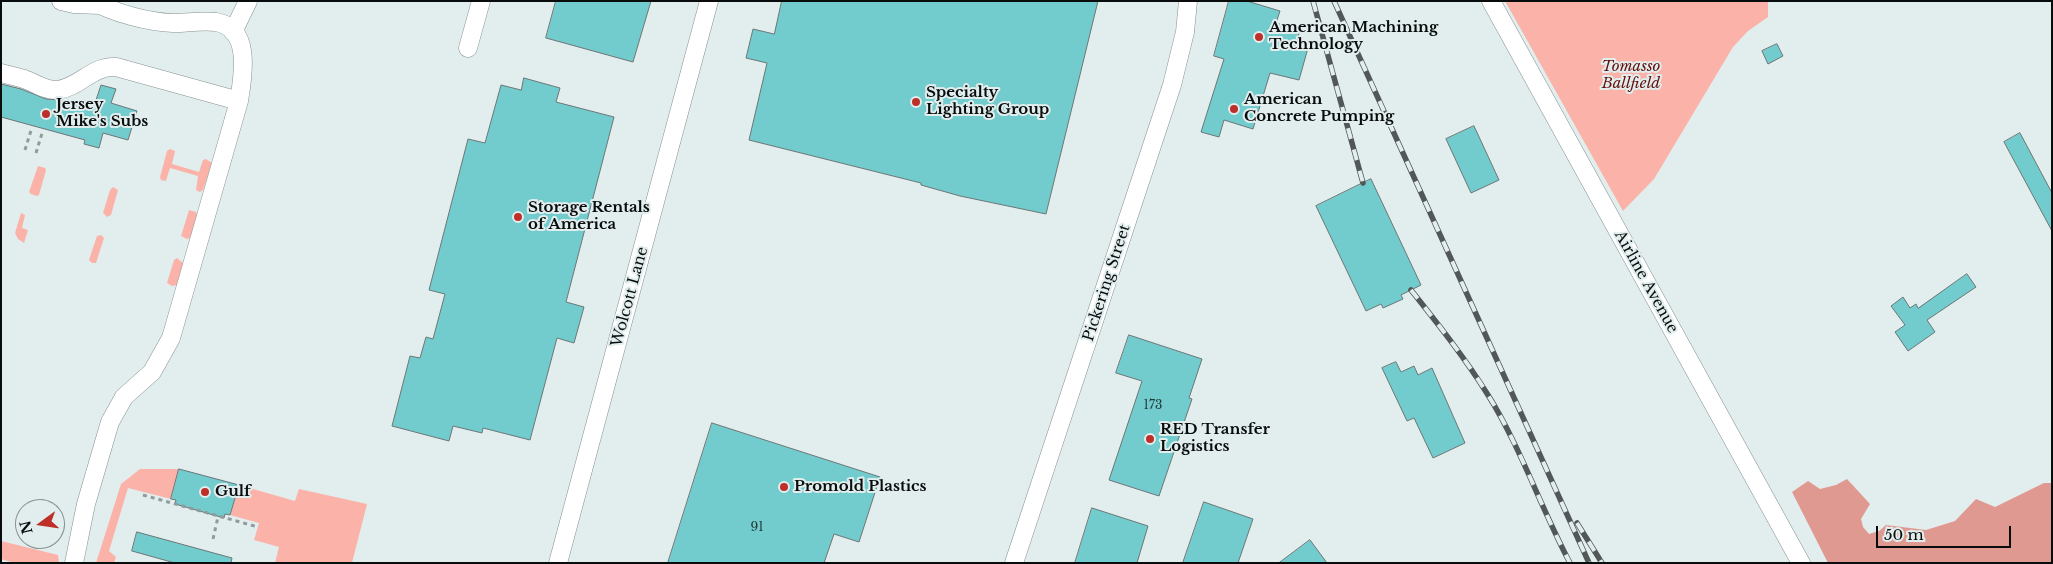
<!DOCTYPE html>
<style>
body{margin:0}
#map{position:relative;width:2053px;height:564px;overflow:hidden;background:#e2eded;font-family:"Libre Baskerville",serif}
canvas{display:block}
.frame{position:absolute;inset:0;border:2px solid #080c0c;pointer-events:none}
.north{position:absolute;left:15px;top:499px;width:50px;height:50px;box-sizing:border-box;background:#e2eded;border:1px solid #8b9393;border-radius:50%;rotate:256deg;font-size:14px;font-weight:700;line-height:20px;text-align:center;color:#080c0c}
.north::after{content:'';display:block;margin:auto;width:18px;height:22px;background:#bd2f28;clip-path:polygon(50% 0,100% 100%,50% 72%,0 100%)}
.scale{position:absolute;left:1876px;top:526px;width:135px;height:22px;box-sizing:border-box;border:2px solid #080c0c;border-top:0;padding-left:6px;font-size:15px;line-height:18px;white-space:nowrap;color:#080c0c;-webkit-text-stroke:4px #e2eded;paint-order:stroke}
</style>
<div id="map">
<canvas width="2053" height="564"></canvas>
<div class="frame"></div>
<div class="north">N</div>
<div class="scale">50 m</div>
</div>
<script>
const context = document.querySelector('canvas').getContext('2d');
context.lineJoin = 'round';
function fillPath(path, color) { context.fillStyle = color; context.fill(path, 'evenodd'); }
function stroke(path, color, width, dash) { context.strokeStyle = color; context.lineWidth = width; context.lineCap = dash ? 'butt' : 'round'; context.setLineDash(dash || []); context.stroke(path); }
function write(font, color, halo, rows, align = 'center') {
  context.font = font + ' "Libre Baskerville",serif'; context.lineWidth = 4; context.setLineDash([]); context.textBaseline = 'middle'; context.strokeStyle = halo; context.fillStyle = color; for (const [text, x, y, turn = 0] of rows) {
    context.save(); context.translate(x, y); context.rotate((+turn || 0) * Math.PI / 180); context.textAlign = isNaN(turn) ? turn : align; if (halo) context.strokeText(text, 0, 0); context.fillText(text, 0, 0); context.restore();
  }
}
fillPath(new Path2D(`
 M1505,1H1768V17L1748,31L1733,47L1654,179L1623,211Z
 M170,149L175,151L172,164L199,172L203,160L206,159L212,163L203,190L200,192L196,190L198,176L170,168L166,181L161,180L160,177L167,151Z
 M38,166L45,168L46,170L39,195L37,196L31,194L29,192Z
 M113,187L118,190L111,215L107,217L103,213L110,190Z
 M189,210L196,212L197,215L190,238L187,239L181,236Z
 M21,213L25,215L22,228L28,230L24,243L18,239L15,233Z
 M101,235L104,238L96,263H92L89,260L97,236Z
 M177,258L183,263L177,285L172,286L167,283L174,260Z
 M140,469H179L171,499L128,488L109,551L116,557L114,563H96L121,484Z
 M239,485L295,501L299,489L367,504L352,563H275L279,547L254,540L259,523L230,515Z
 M1,541L58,555L59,563H14L1,559Z`), '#fbb3a9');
fillPath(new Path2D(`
 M1847,479L1870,504L1861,519L1863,527L1869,534L1879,531L1886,525L1926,530L1955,521L1976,499L1995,507L2044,483H2052V563H1828L1792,492L1808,481L1820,489L1836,485Z`), '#df9990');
const building = new Path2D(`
 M556,1H651L633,62L546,38Z
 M782,1H1098L1046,214L960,196L921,185V183L749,140L767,63L746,58L753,29L774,34Z
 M1229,1H1247L1280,11L1276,23L1300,30L1296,44L1308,48L1299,80L1270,73L1253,129L1224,120L1219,137L1201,132L1224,59L1214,56Z
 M1777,44L1783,56L1768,64L1762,51Z
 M524,78L560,88L556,102L614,117L566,302L584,307L574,343L557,338L530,440L483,428L482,433L453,426L449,441L392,426L410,356L420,358L426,337L433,339L445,294L429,290L468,139L485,143L501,85L521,90Z
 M1,84L21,89L46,99L61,100L93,109L101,85L116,89L111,103L137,111L128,140L103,133L99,148L84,144L85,140L1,117Z
 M1474,126L1499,180L1471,193L1446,139Z
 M2020,133L2052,193V231L2004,142Z
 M1371,179L1421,285L1401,295L1403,299L1383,308L1381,304L1366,311L1316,206Z
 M1967,274L1976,287L1927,320L1935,332L1908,351L1895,332L1905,325L1891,306L1903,297L1910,308L1916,304L1918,308Z
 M1129,335L1202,359L1189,398L1192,399L1159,496L1109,480L1142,381L1116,373Z
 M1396,362L1401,372L1414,366L1418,375L1432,368L1465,443L1433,458L1414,418L1407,421L1382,368Z
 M712,423L880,477L859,542L834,534L824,563H668Z
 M179,469L239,485L230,515L225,514L224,518L175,504L176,500L171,499Z
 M1204,502L1253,519L1238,563H1183Z
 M1092,508L1148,526L1137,563H1075Z
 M137,532L232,558L231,563H175L132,551Z
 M1310,540L1327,563H1279Z`);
fillPath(building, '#72cbcc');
stroke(building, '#6c7676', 1);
const minor = new Path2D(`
 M61,1L74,4L100,5
 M1491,1L1801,563
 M233,32L248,1
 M468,48L481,1
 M1,73C9,75 17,77 24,79C36,83 45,91 58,90C80,87 93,65 116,67L239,101
 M74,563L86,504L110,422L124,397L152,372L171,338L239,101C243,76 252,28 216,22C202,20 187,23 173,23C147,22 115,13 92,1
 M558,563L709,1
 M1014,563L1172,85L1185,32L1188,1`);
stroke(minor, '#869191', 19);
stroke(new Path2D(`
 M25,150L32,127
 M36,153L43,130
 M143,495L258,527
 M213,539L218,517`), '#929b9b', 3, [4, 4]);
stroke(minor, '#fff', 18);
const rail = new Path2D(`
 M1313,1L1363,183
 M1334,1L1589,563
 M1411,290C1438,324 1465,358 1488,395C1520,446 1541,508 1570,563
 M1577,523L1602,563`);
stroke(rail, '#525858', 5.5);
stroke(rail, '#e2eded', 4, [11]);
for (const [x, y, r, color] of [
 [1259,37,5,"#bd2f28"],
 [916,102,5,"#bd2f28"],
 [1234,109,5,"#bd2f28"],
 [46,114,5,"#bd2f28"],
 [518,217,5,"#bd2f28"],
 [1150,439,5,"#bd2f28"],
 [784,487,5,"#bd2f28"],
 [205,492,5,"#bd2f28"]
]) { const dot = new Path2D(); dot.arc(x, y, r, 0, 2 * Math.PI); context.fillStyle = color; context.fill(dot); stroke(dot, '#e2eded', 2); }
write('12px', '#223c3c', null, [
 ["173",1153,406],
 ["91",757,528]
]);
write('bold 15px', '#080c0c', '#e2eded', [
 ["American Machining",1269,28],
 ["Technology",1269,45],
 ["Specialty",926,93],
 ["Lighting Group",926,110],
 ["American",1244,100],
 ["Concrete Pumping",1244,117],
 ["Jersey",56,105],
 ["Mike's Subs",56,122],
 ["Storage Rentals",528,208],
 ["of America",528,225],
 ["RED Transfer",1160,430],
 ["Logistics",1160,447],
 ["Promold Plastics",794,487],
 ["Gulf",215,492]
], 'left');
write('italic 15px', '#64110e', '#e2eded', [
 ["Tomasso",1631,67],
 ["Ballfield",1631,84]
]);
write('15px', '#080c0c', '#e2eded', [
 ["Airline Avenue",1646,282,61],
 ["Pickering Street",1107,283,-72],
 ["Wolcott Lane",630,297,-75]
]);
</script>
